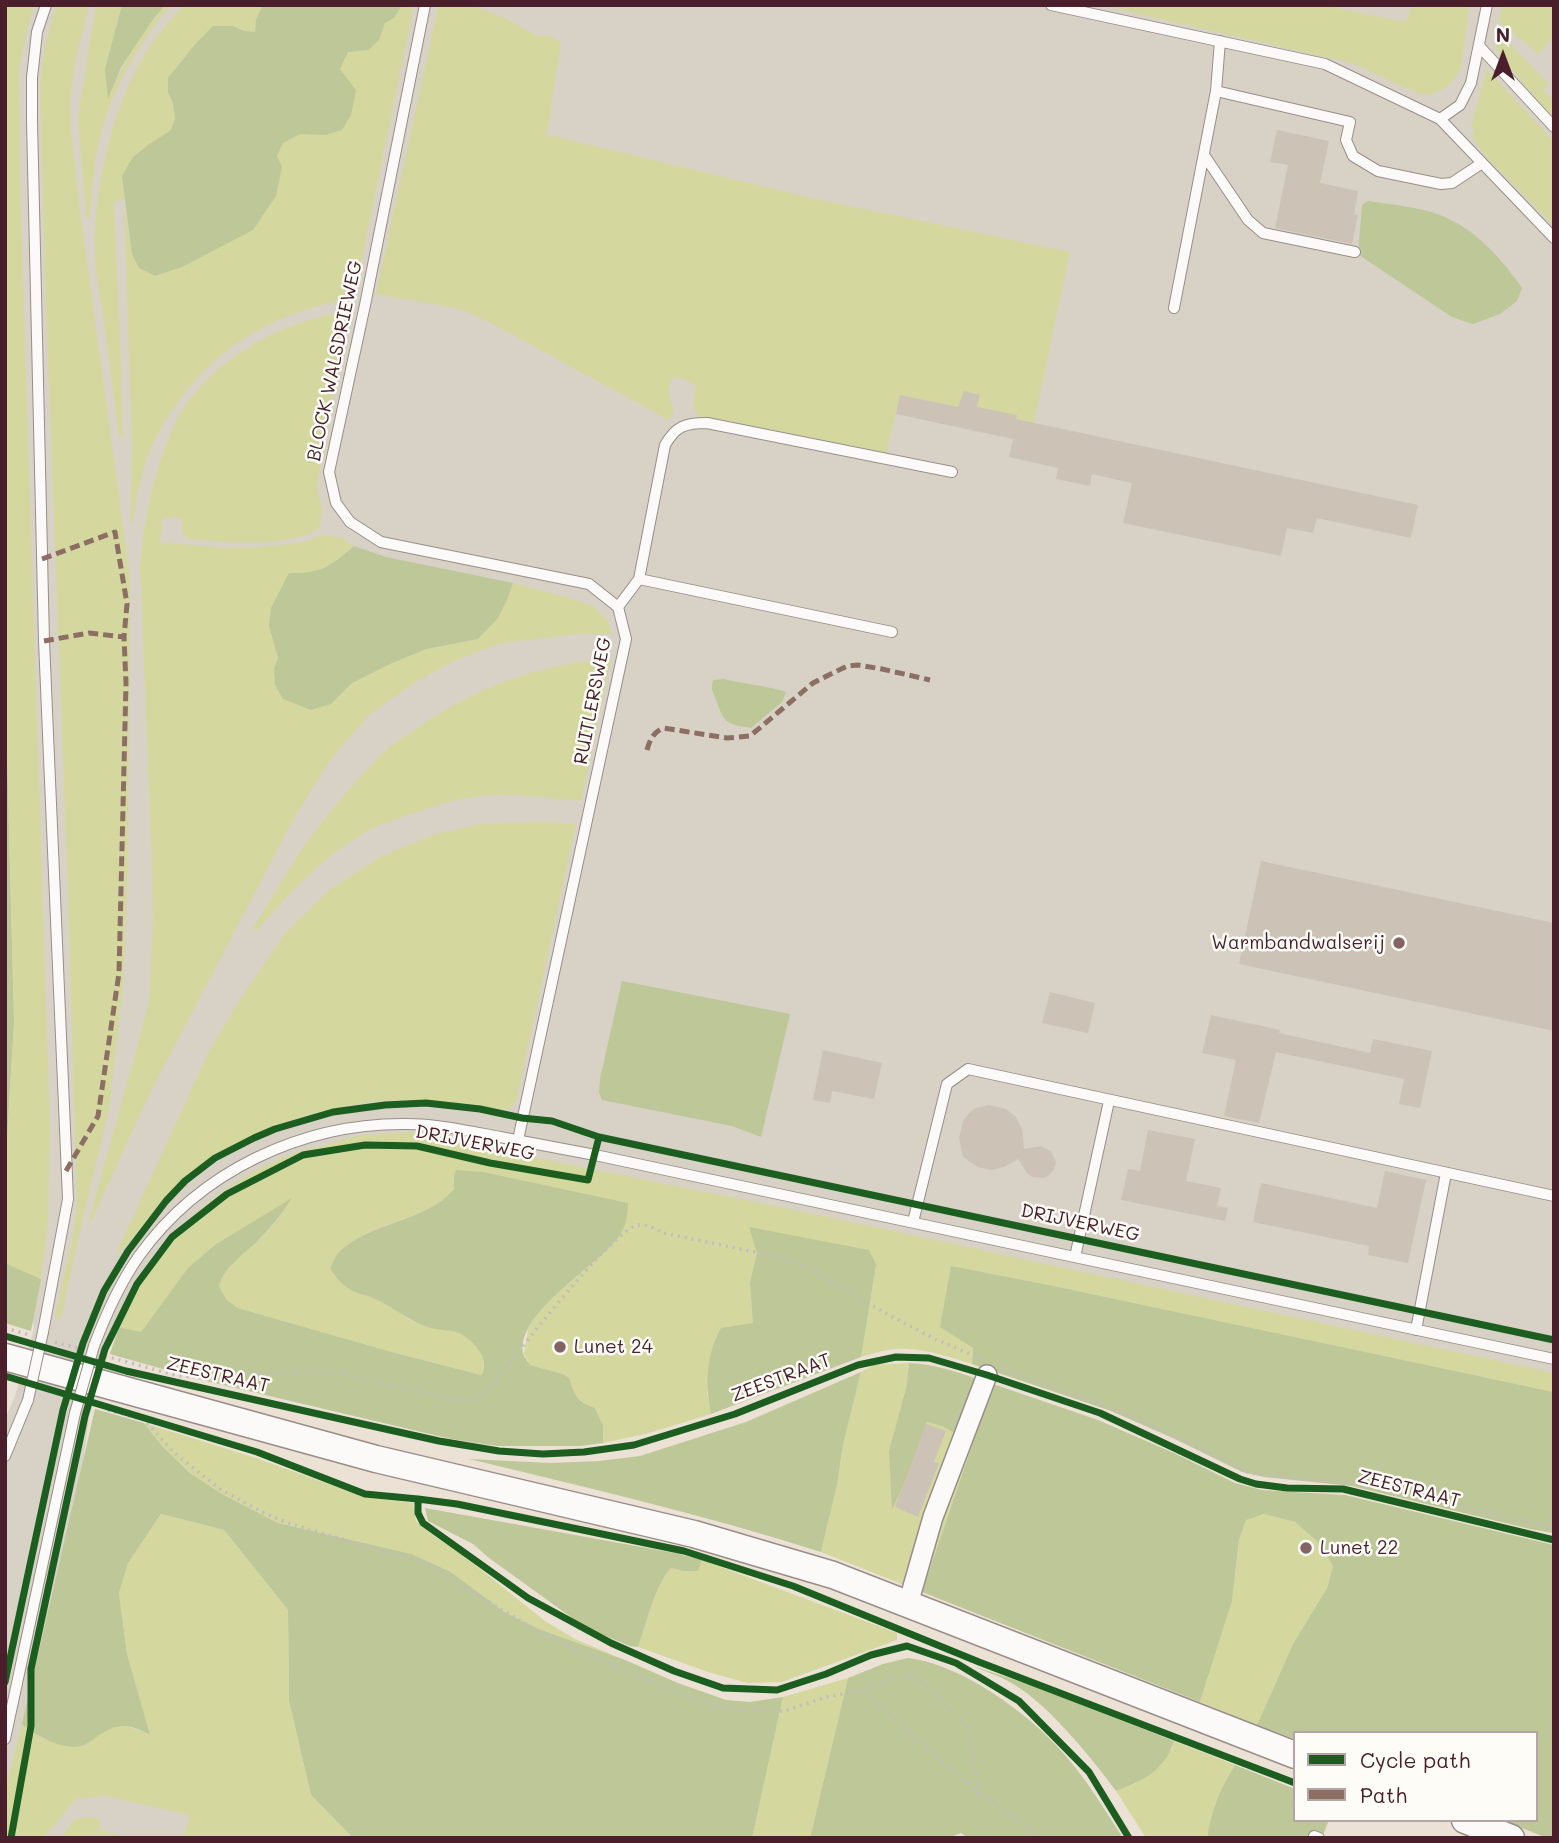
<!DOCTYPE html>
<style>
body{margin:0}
#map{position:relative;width:1559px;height:1843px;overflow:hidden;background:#ece1d5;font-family:Mali,sans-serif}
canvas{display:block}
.frame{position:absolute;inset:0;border:7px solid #4a1f2b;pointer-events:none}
.legend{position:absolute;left:1293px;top:1731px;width:245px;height:91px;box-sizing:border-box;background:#fdfcf7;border:2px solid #b5a4a5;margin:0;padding:9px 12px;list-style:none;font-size:21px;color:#4a1f2b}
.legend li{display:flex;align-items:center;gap:14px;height:35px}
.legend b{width:35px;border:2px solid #b5a4a5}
.north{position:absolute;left:1468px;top:21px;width:70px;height:70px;-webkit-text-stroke:5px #fdfcf7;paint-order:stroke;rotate:0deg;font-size:19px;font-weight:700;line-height:28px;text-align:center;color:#4a1f2b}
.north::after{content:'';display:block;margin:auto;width:24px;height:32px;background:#4a1f2b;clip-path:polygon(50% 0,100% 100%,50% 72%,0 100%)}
</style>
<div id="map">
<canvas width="1559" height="1843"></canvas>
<div class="frame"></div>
<ul class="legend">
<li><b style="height:9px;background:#1b5e20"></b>Cycle path</li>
<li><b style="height:9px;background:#8d6e63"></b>Path</li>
</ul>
<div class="north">N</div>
</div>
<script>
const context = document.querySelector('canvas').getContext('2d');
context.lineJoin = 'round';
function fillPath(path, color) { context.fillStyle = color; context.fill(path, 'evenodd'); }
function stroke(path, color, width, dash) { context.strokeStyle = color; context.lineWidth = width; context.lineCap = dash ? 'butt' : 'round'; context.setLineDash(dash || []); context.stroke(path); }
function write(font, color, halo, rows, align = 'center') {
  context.font = font + ' Mali,sans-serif'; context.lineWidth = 5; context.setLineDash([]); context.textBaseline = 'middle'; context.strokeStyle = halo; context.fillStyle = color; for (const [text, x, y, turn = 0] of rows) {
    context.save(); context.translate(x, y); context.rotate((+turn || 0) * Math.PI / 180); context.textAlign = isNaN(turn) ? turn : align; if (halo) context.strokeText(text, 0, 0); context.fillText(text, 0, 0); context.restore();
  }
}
fillPath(new Path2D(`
 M7,5H1554V1382L139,1290L108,1350L89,1417L76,1516L127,1738L227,1838H5V1419L15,1396L34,1329L31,1306Z`), '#d7d2c5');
fillPath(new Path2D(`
 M5,5H35L29,22L19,69L20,182L50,1131L48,1221L41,1279L5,1263V1172L14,1023L5,674Z
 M56,5H89L76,58L70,100L71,131L79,203L130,577L128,869L123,987L109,1109L76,1248L61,1319L55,1317L73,1236L77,1205L68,890L45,279L40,86L44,51Z
 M97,5H122L116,23L108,98C123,64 141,33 165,5H171C140,42 114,86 101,132C94,160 92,189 90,218H86L78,117L94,17Z
 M184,5H263L256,19L255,32L244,31L233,26L197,42L168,78V92L173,103L175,118L171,130L148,145L133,157L125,199L114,202L120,340L123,437H119C114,396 108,356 103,315C100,296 96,276 95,257C93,190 111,108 147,51C157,34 171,20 184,5Z
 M402,5H414L354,298C278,311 217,344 173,409C162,425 152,443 146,461C139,482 136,503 132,524L130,523L132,449L124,204L132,255L276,156L283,143L300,134L326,135L356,90L339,70L348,52L368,50L379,40L385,23L394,18Z
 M441,5H472L507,19L535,35L551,36L561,43L548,128L545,134L807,197L1070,252L1034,423L900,395L886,455L737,423L699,417L693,408L696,385L681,378L672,379L668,391L674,411L669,420L489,322L460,309L376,294L438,7Z
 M1100,5H1321L1406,22L1412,5H1462L1469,9L1461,68C1453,85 1440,94 1422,95L1351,63Z
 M1502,5H1554V36L1539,54L1499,22Z
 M1497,31L1549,84L1543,90L1554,101V119L1499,55L1495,38Z
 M1487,69L1554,142V226L1482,152L1474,140L1472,122Z
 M350,311L321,460L317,487L322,510L320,528C289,549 222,542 186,539V534H182V518L163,517L160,542L224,548L257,547L291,544L308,541L323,535L342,538L354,546C340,558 326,570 307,574L275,650L278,658C271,676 274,683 283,699L331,704L352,683L390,664L426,649L478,639L507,600L513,583L566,597L593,606L607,620L612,634H577L501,643L456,660L416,682L370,714L330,760L294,818L151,1091L89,1226L90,1216L137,1047L149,1001L153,919L151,838L140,565C145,520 151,483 168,441C172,432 175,420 181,412C218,355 284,320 350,311Z
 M611,659L581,801C547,798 513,793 480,796C460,798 441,804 423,810C401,817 378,824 359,836C319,861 288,895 257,930L253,928C271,899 288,870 307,842C329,811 360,776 387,749C396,741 407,735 417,728C474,688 541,663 611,659Z
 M538,822L576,824L516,1101L509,1110C477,1106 445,1100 413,1100C339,1098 236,1130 182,1182C170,1193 161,1207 151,1219C139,1232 126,1245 114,1258L209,1051L237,1004L286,932L329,890L382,856L436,834L480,824Z
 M414,1132L512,1153L800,1211L1554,1373V1392L1053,1286L952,1266L940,1327L973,1348L972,1364C946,1356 916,1345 888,1350C879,1351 870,1355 861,1357L876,1264L750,1227L757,1253L750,1283L753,1324H744L707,1392L711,1414L646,1434L603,1443V1425L595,1408C575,1401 572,1391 563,1374L530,1365L524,1354L528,1329L535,1317L562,1289L609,1249L628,1203L483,1172L457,1170L454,1176V1189C436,1211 406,1217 380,1227C364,1233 350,1245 337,1254L350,1290C364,1295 378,1299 391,1307C398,1310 403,1316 409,1319C426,1328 441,1327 457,1332C473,1336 491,1359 481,1375L392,1352L238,1308L227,1300L219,1287C222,1268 246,1253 259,1240C271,1228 283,1214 290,1199L189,1268L141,1332L119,1327C143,1252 214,1185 287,1156C300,1150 315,1148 329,1144C339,1141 350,1137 360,1136C378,1133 396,1133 414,1132Z
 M909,1363L908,1385L912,1466L927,1422L944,1427L993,1384L922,1592L821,1552L837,1485L843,1445L861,1372L874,1365Z
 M144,1423L256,1458L364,1497L413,1503L416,1521L434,1536L460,1553L545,1621L575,1639L625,1660L539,1629L506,1613L451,1572L412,1554L278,1523L222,1494L190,1473L163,1447Z
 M161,1514L224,1530L288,1610L289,1701L311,1795L353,1838H184L190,1815L105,1796L75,1799L54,1826L41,1838H5V1791L22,1724L41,1738L84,1746C110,1727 118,1718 149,1735L127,1654L119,1593L128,1563Z
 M1264,1514L1295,1522L1320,1544L1333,1565L1327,1588L1293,1644L1257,1725L1200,1702L1232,1601L1239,1540L1246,1519Z
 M702,1560L897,1633V1640L782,1682L747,1683L708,1672L638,1647C647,1622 654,1588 671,1568L683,1571H698Z
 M848,1678L810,1838H752L783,1697Z
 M1174,1741L1235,1765C1220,1787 1211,1812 1207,1838H1146L1116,1791L1135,1784L1172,1749Z
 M91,1817L101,1820L98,1830L130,1838H70L64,1834L75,1819Z`), '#d4d89f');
fillPath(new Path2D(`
 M122,5H165L154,18L121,67L108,99L105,69Z
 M263,5H402L394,18L385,23L379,40L368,50L348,52L340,69L356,90L351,115L342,130L326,135L300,134L283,143L277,156L282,167L276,196L253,230L182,267L155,276L139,268L132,254L122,176L133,157L148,145L171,130L175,118L173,103L168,92V78L197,42L213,26H233L244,31L255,32L256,19Z
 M1367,201C1388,204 1411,206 1431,212C1471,224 1499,255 1522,288L1517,301L1500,314L1473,324L1452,317L1368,261L1358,254L1362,205Z
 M354,546L386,557L513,583L507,600L498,618L478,639L426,649L390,664L352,683L331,704L311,710L283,699L275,685L274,669L278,658L269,626L271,608L289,573C321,574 331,566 354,546Z
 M5,674L14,1023L5,1172Z
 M724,679C743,684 769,686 786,692L782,702L751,728C724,724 724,722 715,697C712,690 711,688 713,680Z
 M622,981L790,1014L761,1137L732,1126L602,1100L599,1093L600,1079Z
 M456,1170L483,1172L628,1203C628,1215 625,1229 617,1239C597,1266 511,1316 524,1356C526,1359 528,1362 530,1365L563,1374L569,1378C575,1396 576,1401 595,1408L603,1425V1443L580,1446H497L451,1439L202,1380L110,1354L119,1327L141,1332L188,1268L215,1245L292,1198C283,1212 273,1225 261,1237C248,1252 222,1267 219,1287L227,1300L238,1308L392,1352L481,1375C491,1360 475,1343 463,1335C454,1329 441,1331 431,1328C409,1322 393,1306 373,1298C365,1294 355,1294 348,1288C340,1283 335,1276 330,1268C333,1263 335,1257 338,1253C370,1221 426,1223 454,1189V1176Z
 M749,1227L869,1250L876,1264L861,1357L711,1414C705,1384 706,1355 721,1328L753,1323L750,1283L757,1253Z
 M5,1263L41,1279L31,1331L5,1323Z
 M951,1266L1053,1286L1554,1392V1533L1530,1529L1352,1486L1264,1477L1242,1472L1177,1440L1111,1411L972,1364L973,1348L940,1327Z
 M909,1363C933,1364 955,1371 977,1379L958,1435L944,1427L927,1422L912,1466L892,1510L889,1451L907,1385Z
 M861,1372L843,1445L837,1485L821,1552C705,1515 586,1487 469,1459L551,1463L599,1461L640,1456L746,1422Z
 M993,1384L1098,1420L1176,1454L1235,1483L1262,1490L1345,1495L1554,1545V1838H1547L1502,1820H1536V1733H1295V1739L1257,1725L1293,1644L1327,1588L1333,1566L1320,1544L1295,1522L1264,1514L1246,1520L1239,1540L1232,1601L1200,1702L922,1592Z
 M95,1409L144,1423L163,1447L190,1473L222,1494L278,1523L412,1554L451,1572L506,1613L539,1629L625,1660L678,1683L726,1700L750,1702L783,1697L752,1838H353L311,1795L289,1701L288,1610L224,1530L161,1514L128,1563L119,1593L127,1654L150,1735C127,1723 117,1722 95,1738C91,1741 86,1745 81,1746C61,1750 37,1736 22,1724Z
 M425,1508L675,1553L702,1560L698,1571H683L671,1568C654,1587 647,1623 638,1647L630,1646L586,1628L489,1558L473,1544L428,1521Z
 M908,1658C961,1664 1030,1714 1064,1754C1087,1780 1104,1809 1123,1838H968L961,1833L948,1838H810L848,1678L883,1664Z
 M973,1666L1036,1687L1174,1741C1165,1770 1143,1781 1116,1791C1090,1756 1046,1701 1008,1681C997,1675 984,1671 973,1666Z
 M1235,1765L1295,1789V1820H1329L1322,1838H1207C1211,1811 1220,1788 1235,1765Z`), '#bec797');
fillPath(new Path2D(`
 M1277,130L1329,141L1320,183L1358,191L1354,214L1358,215L1352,244L1275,228L1288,165L1270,162Z
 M964,391L980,395L977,407L1017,415L1016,419L1418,505L1411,538L1317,518L1313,533L1287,528L1281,556L1123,523L1132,483L1092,474L1090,486L1056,479L1058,468L1009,457L1013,439L896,414L900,395L958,407Z
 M1261,861L1554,923V1031L1239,964Z
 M1050,992L1095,1003L1088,1033L1042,1023Z
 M1211,1015L1280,1030L1279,1033L1370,1053L1373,1039L1432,1051L1420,1108L1399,1104L1404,1079L1276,1052L1259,1123L1224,1116L1236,1060L1202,1053Z
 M823,1050L882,1063L874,1099L832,1091L830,1103L813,1100Z
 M989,1105L1006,1109L1016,1117L1022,1130L1024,1149L1041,1146L1051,1151L1056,1162L1054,1169L1050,1174L1045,1178L1032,1177L1027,1173L1018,1159L1004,1167L991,1170L978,1167L963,1157L959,1138L963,1121L970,1112L976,1108Z
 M1148,1130L1195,1139L1186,1181L1221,1188L1217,1206L1228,1208L1225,1221L1121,1200L1128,1169L1140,1171Z
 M1385,1171L1426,1180L1408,1263L1368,1255L1369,1246L1253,1222L1261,1183L1377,1208Z
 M926,1424L946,1431L934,1462L939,1463L918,1517L895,1507Z`), '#cdc2b6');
const lane = new Path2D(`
 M425,5L365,305L329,472L336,503L350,522L381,542L589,584L618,607
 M1051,5L1325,64L1440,119L1554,238
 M1480,47L1554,127
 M1216,91L1350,122L1346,140L1353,156L1378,171L1441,184L1452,183L1482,163
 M1440,119L1460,105L1471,83L1487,5
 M1204,155L1248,220L1263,233L1355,252
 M1174,308L1216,91L1220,41
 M639,579L892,632
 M518,1140L626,639L618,607L639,579L665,445C676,426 685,423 707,423L952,472
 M913,1222L947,1084L968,1069L1554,1196
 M1075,1257L1109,1101
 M1416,1330L1446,1173
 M43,1332L68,1199L44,641L32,121V78L37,32L46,5
 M94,1346C106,1314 120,1283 139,1256C200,1171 302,1123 406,1124C438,1124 469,1131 500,1137C532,1143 563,1149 595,1155L1554,1359
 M5,1456L28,1400
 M5,1739L75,1413
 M1314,1836L1319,1838`);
const street = new Path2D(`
 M908,1604L933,1517L987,1375`);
const secondary = new Path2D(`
 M5,1357L376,1459L694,1534L833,1575L1295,1755
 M1465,1820L1511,1838`);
stroke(lane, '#9a8d89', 12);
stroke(street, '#9a8d89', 22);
stroke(secondary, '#9a8d89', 29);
stroke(new Path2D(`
 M5,1328L30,1335
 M55,1342L81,1349
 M105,1356L179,1376L203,1377L315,1371L341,1374L450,1399L471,1400L487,1392C507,1366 613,1228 638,1225C647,1224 656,1229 663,1233L784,1258L816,1272L887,1314L937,1340L982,1359
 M1002,1368L1119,1411L1196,1446L1249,1473L1369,1485L1554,1528
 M108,1410L145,1420L173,1452L220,1489L264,1513L288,1523L426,1564L544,1635L691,1699L734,1710L784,1711L830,1696L861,1691L890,1679L908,1676L929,1687L967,1728L980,1794L1041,1838
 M863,1690L979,1794`), '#c3bcbc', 3.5, [2, 5]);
stroke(lane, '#fcfaf9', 10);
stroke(street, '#fcfaf9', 19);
stroke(secondary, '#fcfaf9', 26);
const laneBridge = new Path2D(`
 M28,1400L43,1332
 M75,1413L94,1346`);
stroke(laneBridge, '#9a8d89', 12, []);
stroke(laneBridge, '#fcfaf9', 10);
stroke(new Path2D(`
 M42,559L115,532L127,604L124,637L89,633L44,641
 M647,750C650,739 653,733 663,728L727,738L750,736L813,683L847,666L858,665L882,669L930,680
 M66,1171L98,1116L119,973L126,683L124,637`), '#8d6e63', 5, [10, 5]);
stroke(new Path2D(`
 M5,1336L126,1371L439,1441L499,1451L543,1454L584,1452L634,1445L735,1414L858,1365L896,1357L929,1358L987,1375L1100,1413L1240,1479L1256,1484L1287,1488L1343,1489L1554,1540
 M5,1376L257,1452L365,1494L418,1499L457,1504L684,1551L793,1586L979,1662L1295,1783
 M418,1499V1513L423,1523L528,1598L611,1643L674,1671L723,1688L777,1690L826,1674L871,1655L907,1646L956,1663L1019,1701L1089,1772L1129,1838
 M5,1682L63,1410L83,1343L104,1291L128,1251L166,1201L185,1181L215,1158L254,1138L275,1129L333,1112L385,1105L426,1103L480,1109L522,1118L552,1121L599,1137L1554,1340
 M11,1838L31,1726V1669L85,1416L105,1349L137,1284L172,1237L227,1194L303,1155L365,1145L417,1146L490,1163L588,1180L599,1137`), '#1b5e20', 7);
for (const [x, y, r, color] of [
 [1399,943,7,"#836366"],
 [560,1347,7,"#836366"],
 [1306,1548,7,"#836366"]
]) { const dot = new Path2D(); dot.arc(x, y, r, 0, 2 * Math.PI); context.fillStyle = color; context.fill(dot); stroke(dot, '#fdfcf7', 2.5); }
write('19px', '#4a1f2b', '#fdfcf7', [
 ["BLOCK WALSDRIEWEG",335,361,-78],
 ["RUITLERSWEG",593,701,-79],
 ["DRIJVERWEG",475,1143,11],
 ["DRIJVERWEG",1080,1223,12],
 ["ZEESTRAAT",218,1375,13],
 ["ZEESTRAAT",781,1378,-21],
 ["ZEESTRAAT",1409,1489,14]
]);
write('19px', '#4a1f2b', '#fdfcf7', [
 ["Warmbandwalserij",1385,943,"right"],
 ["Lunet 24",574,1347],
 ["Lunet 22",1320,1548]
], 'left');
</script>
